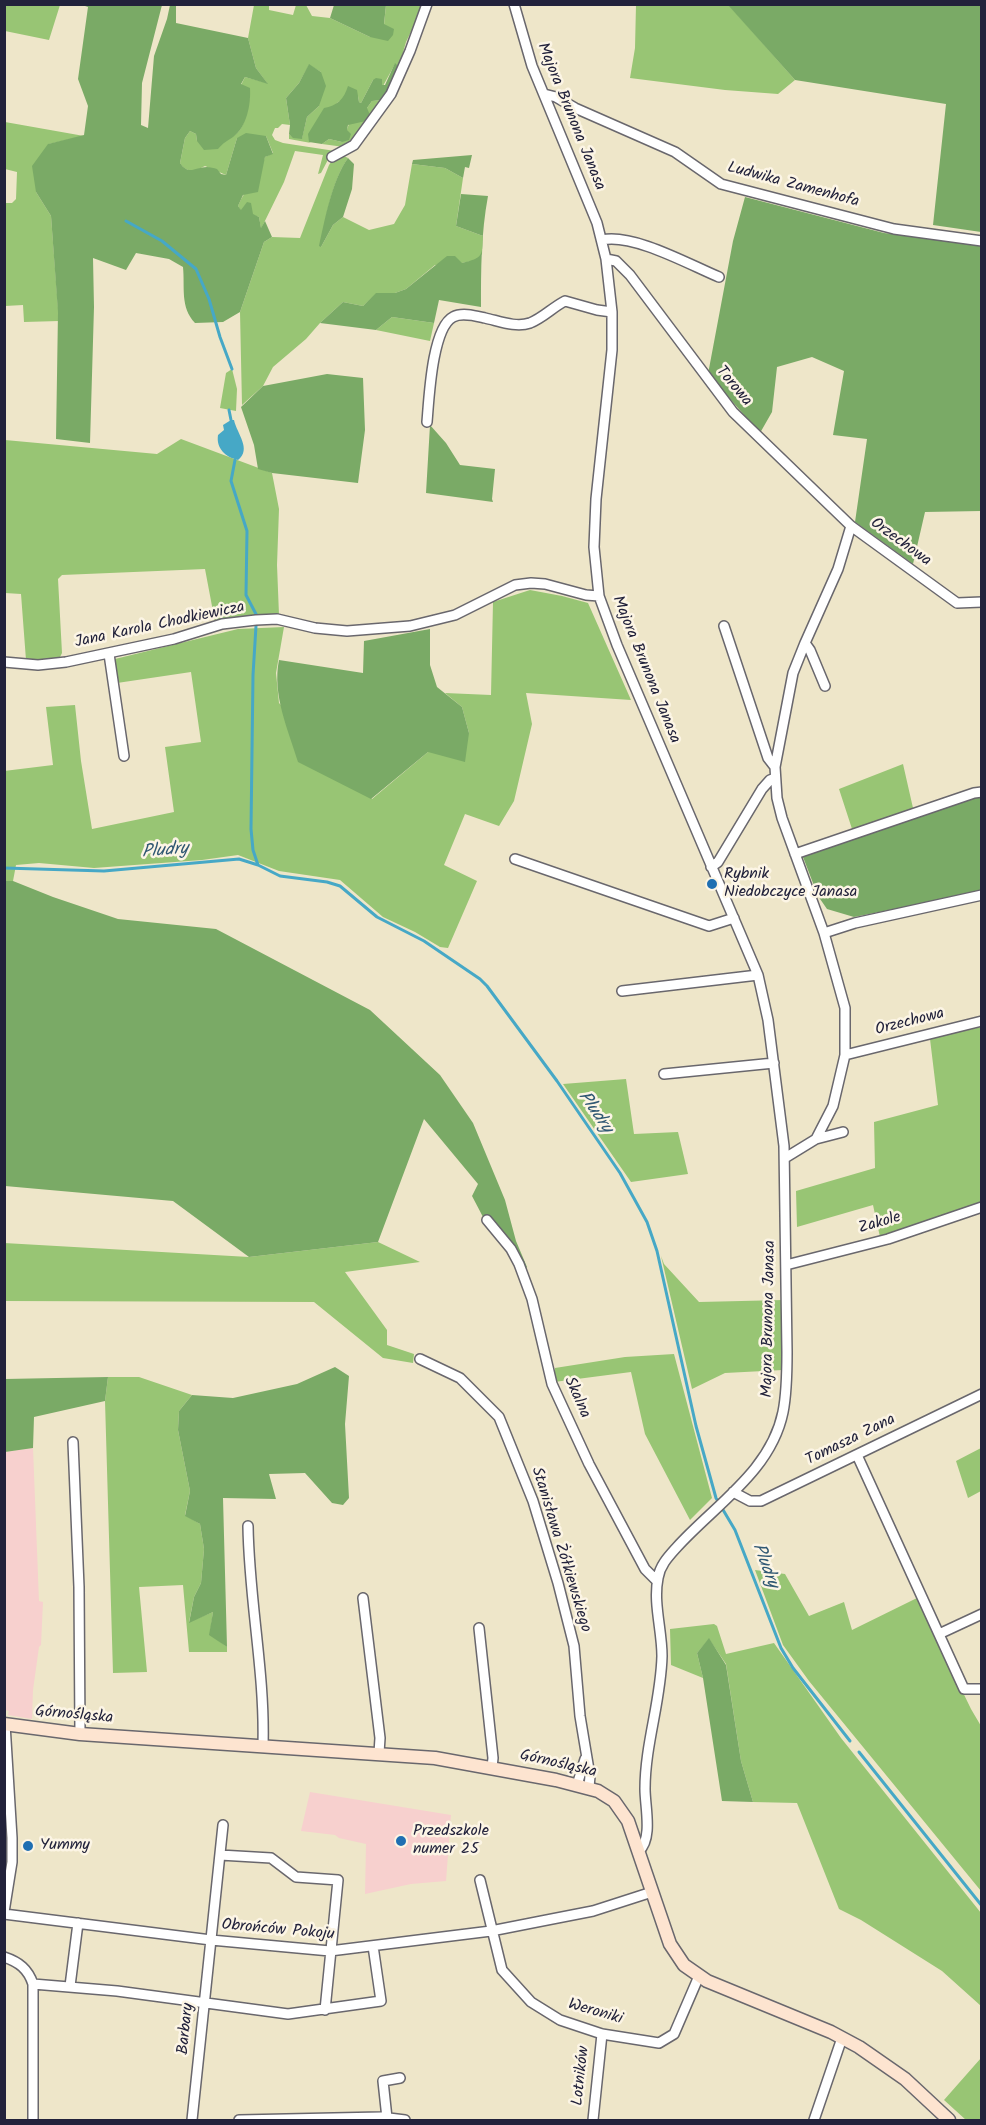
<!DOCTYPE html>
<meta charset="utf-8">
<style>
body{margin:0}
#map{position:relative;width:986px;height:2125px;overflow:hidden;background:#eee6c9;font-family:Kalam,sans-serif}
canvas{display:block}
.frame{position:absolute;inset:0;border:6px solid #22223b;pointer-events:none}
</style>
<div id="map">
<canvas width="986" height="2125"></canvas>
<div class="frame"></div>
</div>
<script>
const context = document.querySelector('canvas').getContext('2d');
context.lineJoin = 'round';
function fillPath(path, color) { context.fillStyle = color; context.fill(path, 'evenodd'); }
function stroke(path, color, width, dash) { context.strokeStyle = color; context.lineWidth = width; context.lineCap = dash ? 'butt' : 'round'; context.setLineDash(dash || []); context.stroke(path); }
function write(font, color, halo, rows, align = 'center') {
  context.font = font + ' Kalam,sans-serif'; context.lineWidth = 5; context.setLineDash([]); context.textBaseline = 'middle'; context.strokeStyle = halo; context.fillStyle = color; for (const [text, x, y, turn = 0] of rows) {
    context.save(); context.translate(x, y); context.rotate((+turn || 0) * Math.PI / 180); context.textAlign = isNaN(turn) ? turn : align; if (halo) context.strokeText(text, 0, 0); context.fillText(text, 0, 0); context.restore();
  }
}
fillPath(new Path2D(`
 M33,1448L39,1601L43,1602L41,1645L39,1647L33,1690L32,1719L8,1715L9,1711L5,1710L4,1452Z
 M310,1792L451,1815L446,1881L411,1884L365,1894L366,1844L339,1838L335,1835L301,1831Z`), '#f7d0ce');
fillPath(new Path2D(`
 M728,4L795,80L778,94L725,90L630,78L635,48L636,5Z
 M4,5H60L49,40L5,31Z
 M254,5H269V10L293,15L296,5H306L312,16L330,18L370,37L384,25L386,5H424L406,42L398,70L395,64L383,86L373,80L361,103L359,102L358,96L338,102L309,142L311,143L289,139V134L294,138H302L307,117L319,106L321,72L309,65L299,83L286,98L290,125L282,124L278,128H275L272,135L275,140L283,143L335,151L331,154L321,173L318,174L323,155L295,151L284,182L261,229L259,217L241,211L238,206C245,188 260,176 265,157L273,153L266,136L237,138L226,175L205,166C195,171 187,174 180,163L185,138L190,131L196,134L197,141C240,141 243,136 250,94L241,85L245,77L267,83L256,68L248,38Z
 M383,100L351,144L344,147L322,144L329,139L342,142L349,124L367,108L372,101Z
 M5,122L84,136L49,144L36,192L51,216L59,321L24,322L23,305L5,306L4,203H12L16,199L17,172L5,169Z
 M342,155L348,158C332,181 325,219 321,247L333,225L343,217L369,230L394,224L405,205L412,164L445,168L463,178L456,226L483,236L482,254L477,260L462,263L435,265L406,289L395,293H377L363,306L343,302L320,323L306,339L273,367L263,386L242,405L240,312L264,242L272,237L300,238L329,165L334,158Z
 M392,317L434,323L430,341L376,330Z
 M232,369L237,389L236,411L220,408L226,373Z
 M181,439L272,473L279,509L277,565L279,615L215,622L205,569L62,575L58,579L62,653L59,659L26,660L21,594L5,593V440L157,454Z
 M530,590L562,596L588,603L631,700L526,693L532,724L514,801L499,826L465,814L444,865L477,881L448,948L440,947L415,932L383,917L340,880L279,871L238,855L202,860L94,868L39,863L16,865L13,881H5L4,771L53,765L46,707L75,705L81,761L92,829L174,812L165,747L201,742L191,672L117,683L115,659L238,629L284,627L276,673L279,703L372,799L428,752L469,733L462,707L445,693L491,695L493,602Z
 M903,764L913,808L853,832L839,789Z
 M981,1027V1203L880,1237L873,1205L797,1227L796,1191L875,1168L874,1122L938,1105L930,1039Z
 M626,1079L634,1134L678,1132L688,1174L631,1182L563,1084Z
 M378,1242L420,1262L345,1272L387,1330V1345L414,1354L413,1363L383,1358L314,1302L5,1301L4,1243L249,1257Z
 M661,1256L664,1264L699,1302L784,1300L783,1370L725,1373L692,1389Z
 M674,1354L712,1498L690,1520L645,1434L631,1372L554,1382L555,1368L625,1357Z
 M108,1377H139L192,1395L179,1411L178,1430L190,1491L185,1515L200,1524L204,1549L201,1583L194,1597L189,1622L213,1612L210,1634L227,1647V1652H189L183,1585L139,1587L147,1672L113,1673L105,1401Z
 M981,1448V1491L968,1498L956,1461Z
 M755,1570L785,1574L809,1616L844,1602L852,1630L917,1598L971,1709L981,1726V1891L809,1681L783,1645Z
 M714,1624L717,1626L726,1654L774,1643L841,1738L981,1913V2006L942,1971L861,1920L839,1909L797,1803L753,1802L741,1761L726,1664L709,1639L697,1653L703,1678L671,1665L670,1629Z
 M981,2058V2120H966L944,2100Z`), '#98c574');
fillPath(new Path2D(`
 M82,5H162L142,83L141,125L148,128L154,56L167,19L170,5H176V23L248,38L256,68L268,84L245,77L241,84L250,88C251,104 247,127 233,137C227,141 223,143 218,149L204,150L197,141L196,134L190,131L185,138L180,163C189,176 195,167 207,167C210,167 214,168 217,169L221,174L226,175L237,138L246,133L266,136L273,154L265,157L258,192L243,195L238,206L241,210L247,202L251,203L253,214L259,217L261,228L265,221L272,237L264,242L240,312L223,322L195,323C180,307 185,288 183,267L169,259L136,253L126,270L93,258L94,307L90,443L56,439L58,312L51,216L36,192L32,166L48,144L84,135L88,106L78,79L88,7Z
 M334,5H386L384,24L394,29L393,35L388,41L370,37L330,18Z
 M728,5H981V232L933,225L946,104L795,80Z
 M395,63L398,66V70L383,100L372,101L367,108L370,115L366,121L348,125L347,130L351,134L349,140L342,142L329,139L322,144L309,142L308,134L324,108C337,106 344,99 348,86L357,90L359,102L361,103L373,80L376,78L382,79V85H385Z
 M309,64L321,72L326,86L319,106L307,117L302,139L293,138L289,134L290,125L286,98L299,83Z
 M472,155L469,168L465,167L463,178L445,168L412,164L413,160Z
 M348,158L354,164L352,189L343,217L333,225L321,247L319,246C325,219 332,180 348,158Z
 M461,194L488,196C481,234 481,269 481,307L439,300L434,323L392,317L376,330L320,323L343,302L363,306L376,293H395L406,289L447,256H455L462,263C483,258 482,256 483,236L456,226Z
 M745,197L884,233L981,245V511L925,512L913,564L855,522L867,439L833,435L844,371L812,357L777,367L772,412L760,433L708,374L733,241Z
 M327,374L363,378L365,430L358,483L272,473L258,469L254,445L241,407L263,386Z
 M430,425L446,443L460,465L495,469L492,499L493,502L426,493Z
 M430,629V665L437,687L462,707L469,733L465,762L428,752L371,799L298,762C288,729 272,695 279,660L363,673L364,641Z
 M981,795V892L854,917L827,909L818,896L803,857L923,813Z
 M4,881H13L53,897L118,919L216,929L370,1010L440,1075L473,1123L505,1200L516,1241L527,1267L523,1272L511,1246L488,1215L483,1217L472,1196L478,1184L424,1119L378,1242L249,1257L173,1201L5,1186Z
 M335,1367L349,1376L345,1424L349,1498L343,1505L332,1503L305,1473L269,1474L276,1499L223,1498L227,1647L209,1635L213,1612L189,1623L194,1597L201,1583L204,1549L200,1524L185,1516L190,1491L178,1430L179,1411L192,1395L233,1398L297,1384Z
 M108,1377L105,1401L34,1417L33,1448L5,1452V1379Z
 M709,1638L726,1665L741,1761L753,1802L722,1801L703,1678L697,1653Z`), '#7aaa66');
fillPath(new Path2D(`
 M231,420H234C237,434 252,449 238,460C225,457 216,448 218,435L224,430L223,425Z`), '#46a8c6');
stroke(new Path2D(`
 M126,221L162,241L196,269L209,299L220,337L232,369
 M229,410L231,420
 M235,460L231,481L247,531L246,595L257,616
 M256,626L253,675L251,829L253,850L258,865
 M4,868L104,871L239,859L258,865L280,876L327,882L340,886L377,917L424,941L480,979L487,986L557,1081L620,1173L647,1222L657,1251L696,1426L716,1498L735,1530L781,1648L793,1668L850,1741
 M859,1752L982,1906`), '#46a8c6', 3);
const street = new Path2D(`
 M514,4L532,66L597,223L606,259L612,312V350L596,499L594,547L599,596L617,645L758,975L768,1020L784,1146L787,1352C787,1372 787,1392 783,1412C771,1471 715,1505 677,1547C669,1556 660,1565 658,1578C653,1603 662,1630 662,1656C661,1701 645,1744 645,1789C645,1807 653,1838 639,1851
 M544,94L556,97L575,108L675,152L721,184L894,229L982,241
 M332,157L354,145L391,94L410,51L427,4
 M602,240C633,233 690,265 719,277
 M606,259L616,261L630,275L733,412L851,526L957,603L982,602
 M427,422C429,399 432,328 453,317C462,312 476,316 485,318C499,321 516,328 530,323C543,318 553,307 565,301L597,310L612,312
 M724,626L768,758L775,767
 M805,643L810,650L825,686
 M109,654L124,756
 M4,662L38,665L66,662L174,639L222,624L256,620L277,619L315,628L347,631L410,626L455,615L515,585L531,583L545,584L586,595L599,596
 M795,854L974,793L982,792
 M515,859L709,926L734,918
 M711,867L718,862L762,789L770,780L775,778
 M824,933L855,923L982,895
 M622,991L758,975
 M845,1055L982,1021
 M664,1074L774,1063
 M816,1139L843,1132
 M785,1158L816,1139L833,1106L845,1055V1008L824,933L782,818L777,798L775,767L793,673L805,643L838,569L851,526
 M487,1220L511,1249L519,1264L532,1299L552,1384L589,1464L645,1569L657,1581
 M786,1265L888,1239L982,1207
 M420,1359L460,1378L499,1417L533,1501L558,1583L574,1646L580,1716L590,1776L589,1787
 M73,1442L79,1587L80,1734
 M857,1455L964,1689H982
 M733,1492L750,1501H761L982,1394
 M248,1526C249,1600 265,1672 263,1745
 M363,1598L380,1738L379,1753
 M479,1628L493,1758L492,1767
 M939,1634L982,1614
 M577,1785L585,1759
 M220,1855L271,1858L296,1877L338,1880L325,2010
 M480,1880L502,1970L531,2002L560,2020L602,2034L659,2043L674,2034L699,1976
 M4,1912L12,1862V1838L5,1724
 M4,1914L211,1940L330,1951L491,1931L552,1919L593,1911L652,1892
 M4,1957C19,1962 28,1969 33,1984V2120
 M33,1984L117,1991L288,2014L381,2001L373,1946
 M70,1986L78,1923
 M387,2118L383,2081L400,2078
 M192,2120L223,1825
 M239,2120L381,2117L405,2120
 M593,2120L602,2034
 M814,2120L842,2038`);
const secondary = new Path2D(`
 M4,1724L80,1734L435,1758L556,1780L598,1791L614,1801L628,1821L670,1944L684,1965L707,1981L831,2032L859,2047L905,2079L949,2120`);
stroke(street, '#69676d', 12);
stroke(secondary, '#69676d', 15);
stroke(street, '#fff', 9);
stroke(secondary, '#fde4d0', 12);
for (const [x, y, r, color] of [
 [712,884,6,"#1f6fb2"],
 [401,1841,6,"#1f6fb2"],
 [28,1846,6,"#1f6fb2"]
]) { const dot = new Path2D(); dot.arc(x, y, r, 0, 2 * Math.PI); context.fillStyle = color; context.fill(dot); stroke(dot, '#fcf5e5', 2); }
write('16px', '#22223b', '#fcf5e5', [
 ["Majora Brunona Janasa",570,117,68],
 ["Ludwika Zamenhofa",793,186,15],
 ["Torowa",733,387,50],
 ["Orzechowa",900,543,36],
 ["Jana Karola Chodkiewicza",160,626,-12],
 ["Majora Brunona Janasa",645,670,68],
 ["Orzechowa",910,1023,-14],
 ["Zakole",880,1224,-16],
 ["Majora Brunona Janasa",770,1319,-89],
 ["Skalna",576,1398,66],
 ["Tomasza Zana",851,1441,-26],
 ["Stanisława Żółkiewskiego",560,1550,73],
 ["Górnośląska",74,1716,5],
 ["Górnośląska",558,1765,13],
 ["Obrońców Pokoju",278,1931,5],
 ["Weroniki",595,2013,16],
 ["Barbary",187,2029,-84],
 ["Lotników",582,2076,-84]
]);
write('16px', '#22223b', '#fcf5e5', [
 ["Rybnik",724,875],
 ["Niedobczyce Janasa",724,893],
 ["Przedszkole",413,1832],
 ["numer 25",413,1850],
 ["Yummy",40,1846]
], 'left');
write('italic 18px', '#305873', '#fcf5e5', [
 ["Pludry",165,852,-5],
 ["Pludry",594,1113,55],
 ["Pludry",764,1566,69]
]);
</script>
